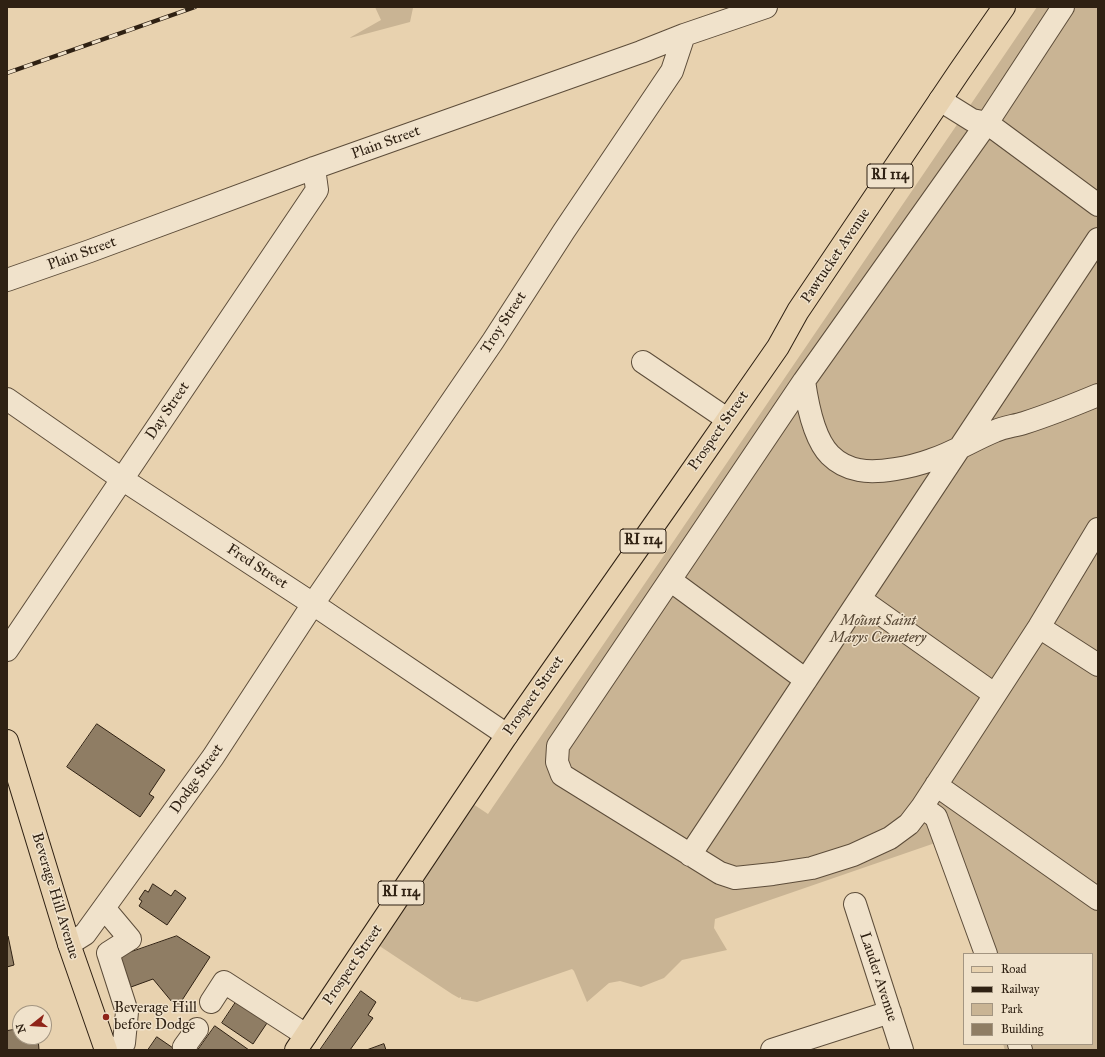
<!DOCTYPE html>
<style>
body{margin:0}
#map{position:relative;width:1105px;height:1057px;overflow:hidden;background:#e8d2af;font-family:"IM FELL Great Primer",serif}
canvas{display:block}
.frame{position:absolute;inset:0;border:8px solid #2f2113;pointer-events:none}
.legend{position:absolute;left:963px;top:953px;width:130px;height:92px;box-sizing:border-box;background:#f0e2cb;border:1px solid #a39581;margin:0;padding:5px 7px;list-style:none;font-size:12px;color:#2f2113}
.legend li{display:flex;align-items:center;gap:8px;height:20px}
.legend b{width:20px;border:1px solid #a39581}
.north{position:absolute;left:12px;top:1005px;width:40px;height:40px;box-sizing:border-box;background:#f0e2cb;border:1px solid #a39581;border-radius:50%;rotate:253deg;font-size:11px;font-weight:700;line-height:16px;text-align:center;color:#2f2113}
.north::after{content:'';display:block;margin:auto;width:14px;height:18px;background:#8f2418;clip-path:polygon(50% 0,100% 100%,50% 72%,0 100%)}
</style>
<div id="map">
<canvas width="1105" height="1057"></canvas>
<div class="frame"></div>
<ul class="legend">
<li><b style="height:5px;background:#e8d2af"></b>Road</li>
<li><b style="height:5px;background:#2f2113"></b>Railway</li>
<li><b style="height:11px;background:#c9b494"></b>Park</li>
<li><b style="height:11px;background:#8f7d64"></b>Building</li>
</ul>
<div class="north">N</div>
</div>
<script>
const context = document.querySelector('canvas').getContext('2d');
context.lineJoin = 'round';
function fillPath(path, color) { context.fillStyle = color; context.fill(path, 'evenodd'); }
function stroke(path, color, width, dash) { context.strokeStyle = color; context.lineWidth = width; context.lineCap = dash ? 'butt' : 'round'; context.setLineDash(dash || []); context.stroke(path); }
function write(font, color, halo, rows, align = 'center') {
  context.font = font + ' "IM FELL Great Primer",serif'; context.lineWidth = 3; context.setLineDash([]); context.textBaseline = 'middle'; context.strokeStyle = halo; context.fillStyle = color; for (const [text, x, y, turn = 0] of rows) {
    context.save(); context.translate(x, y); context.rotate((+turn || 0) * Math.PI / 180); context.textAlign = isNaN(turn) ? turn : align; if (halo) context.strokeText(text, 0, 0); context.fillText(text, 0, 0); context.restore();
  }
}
fillPath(new Path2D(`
 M375,7H414L413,8L410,22L350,38L351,37L381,20Z
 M1037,7H1098V1050H1005L1003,1044H1092V954H974L938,842L715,919L714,928L727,950L682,960L664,978L641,987L620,981L609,983L587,1002L574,971L572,969L477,1002L461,999V997L459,998L452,994L372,941L467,800L488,814Z`), '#c9b494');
const building = new Path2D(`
 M97,724L165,770L149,794L154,797L140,817L67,767Z
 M153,884L171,896L175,890L186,898L167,925L139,906L142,901L139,899L145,890L148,892Z
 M7,936H8L14,965L7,967Z
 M177,936L210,957L177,1008L153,979L131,987L120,956Z
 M361,991L376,1002L368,1015L373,1018L350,1050H320Z
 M238,999L269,1020L253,1044L222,1023Z
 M215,1026L249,1050H198Z
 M20,1029V1037H38L39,1050H7V1031Z
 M157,1037L176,1050H148Z
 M384,1044L386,1050H367Z`);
fillPath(building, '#8f7d64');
stroke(building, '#2f2113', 1);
const minor = new Path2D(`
 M1063,7L987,123L804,381L558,746L557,762L562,775L720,873L735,878L773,874L812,868L853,855L890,838L909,824L922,807L1039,627L1098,529
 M940,100L972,120L987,123L1098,205
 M7,280L90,251L314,168L641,52L684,35L766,7
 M643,362L727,419
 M804,381C807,402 814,439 830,455C837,462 848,468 859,470C878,474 912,467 931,460C953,453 973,440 995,431C1004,427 1014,426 1024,423C1049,415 1074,405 1098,395
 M7,399L122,479L313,604L507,735
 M670,580L806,680
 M860,599L994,694
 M1039,627L1098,665
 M7,650L317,190L314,168
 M936,785L1098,899
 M922,807L936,817L986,954
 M690,855L1098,239
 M855,904L902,1050
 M104,908L130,939L108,953L127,1012L124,1043L113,1050
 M69,944L85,934L213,757L313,604L493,341L564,231L672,71L684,35
 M211,1002L224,982L306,1035
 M1019,1044L1021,1050
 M186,1050L184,1047L197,1029
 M772,1050L890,1012`);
const major = new Path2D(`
 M7,741L69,944L106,1050
 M296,1050L507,735L680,488L778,347L798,311L959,72L1004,7`);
stroke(minor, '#5d4d3a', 24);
stroke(major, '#2f2113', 24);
stroke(minor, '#f0e2cb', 22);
stroke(major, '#e8d2af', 22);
const rail = new Path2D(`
 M7,73L195,7`);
stroke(rail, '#2f2113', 4.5);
stroke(rail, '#f0e2cb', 3, [9]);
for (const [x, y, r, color] of [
 [106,1017,4,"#8f2418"]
]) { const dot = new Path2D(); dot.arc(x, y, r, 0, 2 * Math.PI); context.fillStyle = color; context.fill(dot); stroke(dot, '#f0e2cb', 1.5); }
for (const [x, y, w] of [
 [890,176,46],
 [643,541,46],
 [401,893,46]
]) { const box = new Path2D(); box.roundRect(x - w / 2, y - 12, w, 24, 3); context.fillStyle = '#f0e2cb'; context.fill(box); stroke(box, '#2f2113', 1); }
write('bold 14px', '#2f2113', null, [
 ["RI 114",890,176],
 ["RI 114",643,541],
 ["RI 114",401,893]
]);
write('15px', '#2f2113', '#f0e2cb', [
 ["Plain Street",386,143,-20],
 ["Plain Street",82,254,-20],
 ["Pawtucket Avenue",836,256,-56],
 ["Troy Street",504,323,-57],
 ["Day Street",168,411,-56],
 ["Prospect Street",719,431,-55],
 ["Fred Street",257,567,33],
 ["Prospect Street",534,696,-55],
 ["Dodge Street",197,779,-55],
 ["Beverage Hill Avenue",55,896,73],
 ["Prospect Street",353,965,-56],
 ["Lauder Avenue",878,977,72]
]);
write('italic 15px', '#564633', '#f0e2cb', [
 ["Mount Saint",878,621],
 ["Marys Cemetery",878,638]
]);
write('15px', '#2f2113', '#f0e2cb', [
 ["Beverage Hill",114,1008],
 ["before Dodge",114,1025]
], 'left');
</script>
